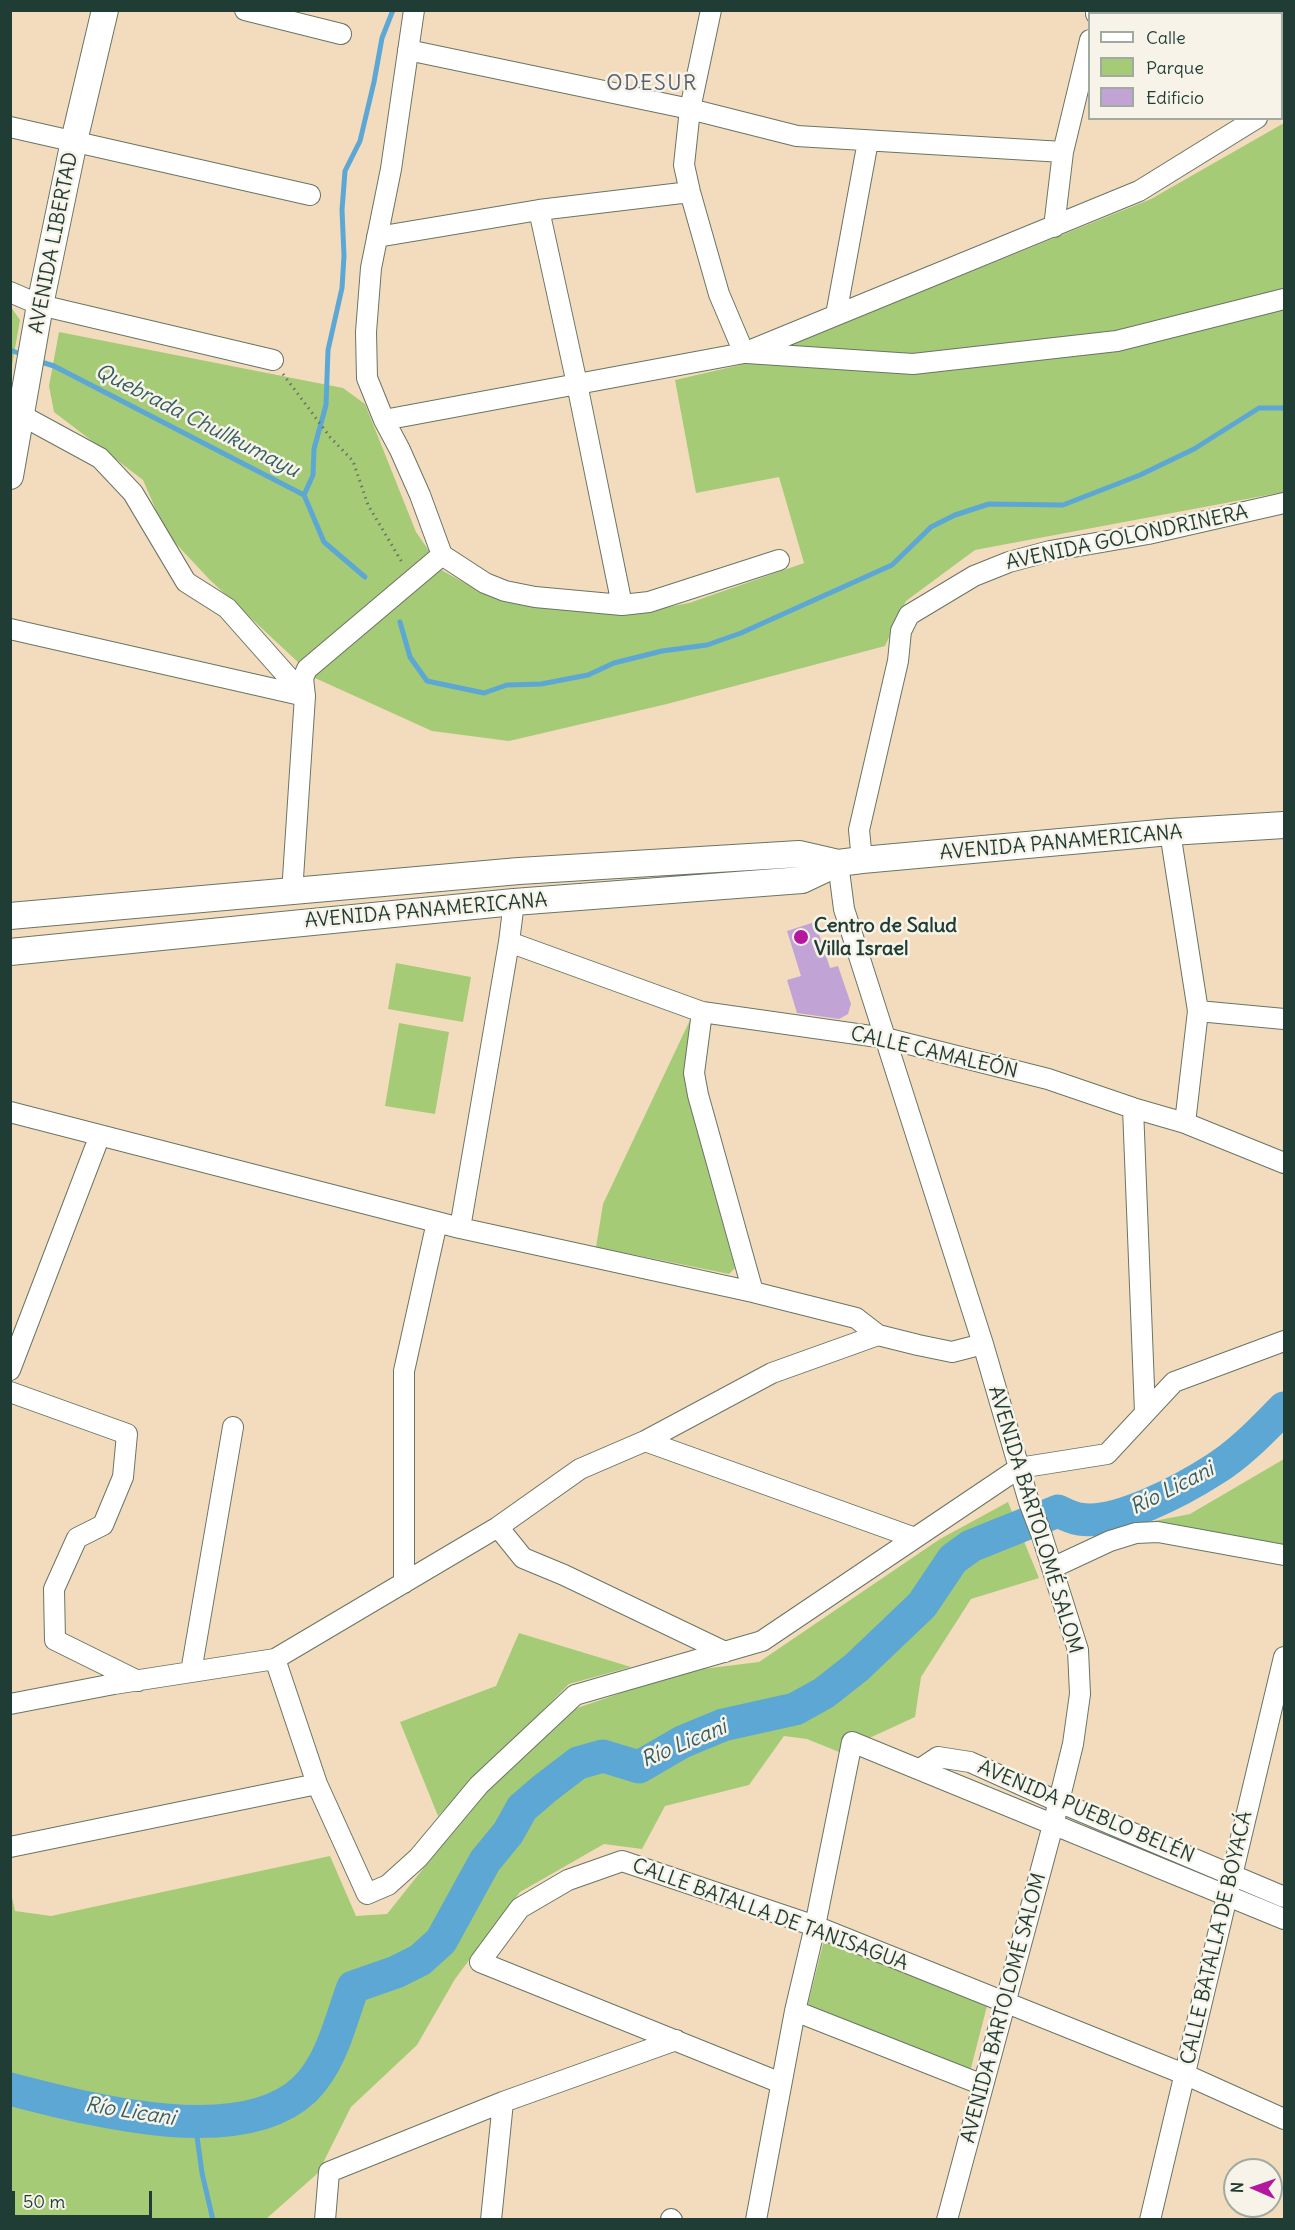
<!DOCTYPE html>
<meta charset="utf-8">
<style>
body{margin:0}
#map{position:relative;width:1295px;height:2230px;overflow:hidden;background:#f3dcbd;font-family:Delius,sans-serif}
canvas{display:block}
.frame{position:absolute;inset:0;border:12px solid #1f3d34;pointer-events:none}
.legend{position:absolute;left:1088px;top:12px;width:195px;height:108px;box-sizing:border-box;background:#f7f3e8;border:2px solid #a1aaa0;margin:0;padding:8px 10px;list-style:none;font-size:18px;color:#1f3d34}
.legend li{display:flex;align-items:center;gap:12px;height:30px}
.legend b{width:30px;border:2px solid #a1aaa0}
.north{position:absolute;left:1223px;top:2158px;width:60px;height:60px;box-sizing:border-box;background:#f7f3e8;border:2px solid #a1aaa0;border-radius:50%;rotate:272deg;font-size:16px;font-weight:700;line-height:24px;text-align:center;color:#1f3d34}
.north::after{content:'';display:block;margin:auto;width:21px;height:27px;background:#b5179e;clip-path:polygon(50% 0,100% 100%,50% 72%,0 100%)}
.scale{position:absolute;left:12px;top:2191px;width:140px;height:27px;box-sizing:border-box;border:3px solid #1f3d34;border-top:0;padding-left:8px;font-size:18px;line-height:21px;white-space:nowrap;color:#1f3d34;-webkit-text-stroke:4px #f7f3e8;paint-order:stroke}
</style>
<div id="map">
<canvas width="1295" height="2230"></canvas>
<div class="frame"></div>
<ul class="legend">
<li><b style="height:8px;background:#fff"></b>Calle</li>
<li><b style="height:16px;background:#a5cb76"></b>Parque</li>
<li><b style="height:16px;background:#c1a3d6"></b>Edificio</li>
</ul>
<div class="north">N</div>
<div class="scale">50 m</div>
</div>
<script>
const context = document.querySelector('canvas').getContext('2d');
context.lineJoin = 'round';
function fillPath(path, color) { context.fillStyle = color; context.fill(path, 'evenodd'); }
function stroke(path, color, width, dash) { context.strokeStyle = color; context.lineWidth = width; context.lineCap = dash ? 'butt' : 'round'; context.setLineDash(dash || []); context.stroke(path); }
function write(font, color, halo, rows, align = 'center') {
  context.font = font + ' Delius,sans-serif'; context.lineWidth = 5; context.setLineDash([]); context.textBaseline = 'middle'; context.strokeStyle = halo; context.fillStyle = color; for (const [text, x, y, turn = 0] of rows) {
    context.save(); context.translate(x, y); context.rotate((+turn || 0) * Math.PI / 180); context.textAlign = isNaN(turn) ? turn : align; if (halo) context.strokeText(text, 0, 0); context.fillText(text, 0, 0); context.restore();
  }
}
fillPath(new Path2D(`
 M1284,123V492L975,550L906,601L885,646L667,704L509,741L432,731L315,678L209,579L166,533L143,480L54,412L49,386L59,332L343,388L365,404L416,532L443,571L465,583L517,603L626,615L689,603L804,563L779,477L696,493L675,380L740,365L1151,199Z
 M11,307L20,320L11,371Z
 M396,963L471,977L463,1022L388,1009Z
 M690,1020L685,1085L735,1268L729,1274L596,1247L603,1204Z
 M399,1023L449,1032L435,1114L385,1106Z
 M1284,1459V1545L1149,1522L1190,1514Z
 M1008,1502L1039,1578L971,1599L921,1677L915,1717L839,1752L807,1739L784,1736L749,1785L665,1806L642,1849L604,1844L520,1892L455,1979L417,2045L351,2107L318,2173L266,2219H11L10,1888L15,1911L51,1916L330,1856L356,1916L387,1914L478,1800L574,1709L686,1671L759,1662L940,1539Z
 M519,1633L631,1667L569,1684L438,1816L400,1722L496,1686Z
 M824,1940L987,2006L970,2072L807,2008Z`), '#a5cb76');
stroke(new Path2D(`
 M10,350L24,355
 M38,361L54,366L304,495L324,542L365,577
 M304,495L313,475L314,449L326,405L328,350L342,288L344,256L342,210L345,171L360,141L374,82L382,38L393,10
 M400,622L410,657L427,681L484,693L507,685L541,684L588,675L614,663L662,651L707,645L741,633L892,565L931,527L955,515L989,504L1063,505L1140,475L1194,449L1259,408H1284
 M195,2122L202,2173L213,2220`), '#5da7d5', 5);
stroke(new Path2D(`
 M10,2089C88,2109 240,2151 305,2089C332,2062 340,2022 353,1987L396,1972L420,1960L441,1941L485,1861L508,1833L522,1808L544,1789L578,1763L603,1756L639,1767L682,1742L723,1725L795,1709L824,1693L857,1667L922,1605L953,1559L971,1546L1058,1511C1064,1514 1072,1518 1079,1519C1116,1526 1184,1489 1215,1469C1241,1453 1263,1429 1284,1408`), '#5da7d5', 33);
fillPath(new Path2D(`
 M815,922L830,968L838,966L851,1004L848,1014L839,1019L797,1013L787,980L801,976L787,931Z`), '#c1a3d6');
const minor = new Path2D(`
 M245,10L341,34
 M414,10L391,169L371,268L366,332L367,378L384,420L400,450L420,495L442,555L485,583L505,591L535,597L622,605L649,602L779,560
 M711,10L690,109L684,165L690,192L719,294L744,353
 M1096,14V10
 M408,50L690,109L797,136L1063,152
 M1282,103L1284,101
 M10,127L310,195
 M539,210L577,384L622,605
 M1054,227L1063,152L1090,40
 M377,237L539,210L690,192
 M10,292L40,305L273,360
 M836,315L868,141
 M747,353L913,364L1117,341L1284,299
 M21,415L100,458L133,493L186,582L227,608L305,696
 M384,420L744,353L1139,191L1257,118
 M10,629L305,696
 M1170,832L1198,1011L1185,1123
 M862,860L859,830L898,661L901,631L909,615L974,576L1009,562L1050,551L1148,534L1284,503
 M838,863L844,909L983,1344L1029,1502L1042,1536L1078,1650L1080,1694L1073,1744L1053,1825L947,2220
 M292,893L305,696L303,678L307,669L442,555
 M509,942L702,1012L885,1038L1048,1079L1133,1108L1185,1123L1284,1163
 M1198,1011L1284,1019
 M702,1012L694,1073L698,1095L753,1292
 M1133,1108L1145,1412
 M10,1112L460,1228L753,1292L856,1318L878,1335L918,1345L952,1352L983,1344
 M460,1228L509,942L514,902
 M10,1370L100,1135
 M10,1392L127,1434L123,1477L103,1525L77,1538L54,1589L55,1640L138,1681
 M645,1441L915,1538
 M498,1527L523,1558L564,1575L725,1652
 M1052,1568L1110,1541L1136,1533L1158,1532L1284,1555
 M404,1583V1371L437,1222
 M275,1659L317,1784L367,1894L388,1885L418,1858L479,1785L575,1695L762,1641L1019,1468L1107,1454L1174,1382L1284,1341
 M191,1672L233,1427
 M10,1704L114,1684L275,1659L498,1527L580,1469L645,1441L772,1373L878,1335
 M920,1769L938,1757L970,1762L1059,1802L1284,1897
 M10,1847L317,1784
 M795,2011L983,2085
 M781,2083L480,1962L520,1908L568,1880L622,1861L815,1926L1184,2074L1284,2119
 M671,2219L672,2220
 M325,2220L329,2172L503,2102L676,2040
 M491,2220L503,2102
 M756,2220L795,2011L815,1926L852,1742L1284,1919
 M1150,2220L1284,1657`);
const major = new Path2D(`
 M10,476L40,305L74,141L105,10
 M10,916L519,871L799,854L838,863
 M10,952L514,902L802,880L838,863L862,860L1170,832L1284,825`);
stroke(minor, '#697564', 22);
stroke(major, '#697564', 28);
stroke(new Path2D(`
 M283,374L330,437L353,461L368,505L403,564`), '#697564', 3, [1.5, 4.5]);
stroke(minor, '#fff', 20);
stroke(major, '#fff', 26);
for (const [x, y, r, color] of [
 [801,937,8,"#b5179e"]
]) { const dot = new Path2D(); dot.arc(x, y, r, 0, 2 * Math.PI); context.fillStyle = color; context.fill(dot); stroke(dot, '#f7f3e8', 2); }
write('20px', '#1f3d34', '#f7f3e8', [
 ["AVENIDA LIBERTAD",54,243,-79],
 ["AVENIDA GOLONDRINERA",1127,538,-12],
 ["AVENIDA PANAMERICANA",1061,843,-5],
 ["AVENIDA PANAMERICANA",426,911,-5],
 ["CALLE CAMALEÓN",934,1053,13],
 ["AVENIDA BARTOLOMÉ SALOM",1035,1520,73],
 ["AVENIDA PUEBLO BELÉN",1086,1812,23],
 ["CALLE BATALLA DE TANISAGUA",770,1915,20],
 ["CALLE BATALLA DE BOYACÁ",1217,1938,-77],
 ["AVENIDA BARTOLOMÉ SALOM",1004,2008,-75]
]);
write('bold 20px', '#1f3d34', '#f7f3e8', [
 ["Centro de Salud",814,926],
 ["Villa Israel",814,949]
], 'left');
context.letterSpacing = '1.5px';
write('21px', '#58616d', '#f7f3e8', [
 ["ODESUR",652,84]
]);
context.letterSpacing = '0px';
write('italic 21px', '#325d64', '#f7f3e8', [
 ["Quebrada Chullkumayu",197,421,27],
 ["Río Licani",1172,1489,-27],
 ["Río Licani",684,1744,-23],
 ["Río Licani",130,2112,9]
]);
</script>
